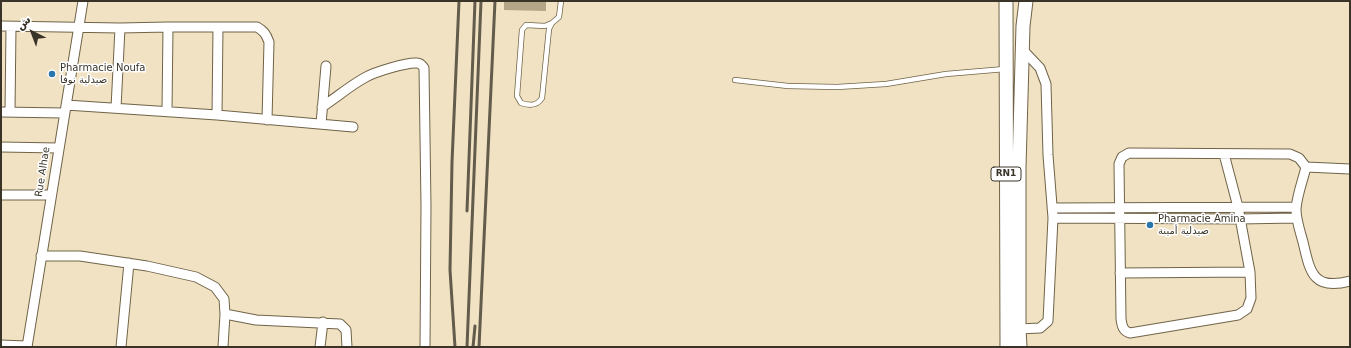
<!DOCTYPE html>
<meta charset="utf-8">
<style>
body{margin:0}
#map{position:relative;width:1351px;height:348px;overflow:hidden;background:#f1e2c3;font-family:"DejaVu Sans",Vazirmatn,sans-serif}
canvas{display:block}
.frame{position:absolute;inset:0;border:2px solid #3a3428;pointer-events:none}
.north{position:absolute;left:12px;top:12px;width:40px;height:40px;-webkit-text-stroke:3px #fff;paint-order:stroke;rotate:318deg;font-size:11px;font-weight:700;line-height:16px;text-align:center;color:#3a3428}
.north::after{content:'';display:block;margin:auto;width:14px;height:18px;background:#3a3428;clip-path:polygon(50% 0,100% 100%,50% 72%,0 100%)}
</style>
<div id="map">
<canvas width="1351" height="348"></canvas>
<div class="frame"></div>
<div class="north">ش</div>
</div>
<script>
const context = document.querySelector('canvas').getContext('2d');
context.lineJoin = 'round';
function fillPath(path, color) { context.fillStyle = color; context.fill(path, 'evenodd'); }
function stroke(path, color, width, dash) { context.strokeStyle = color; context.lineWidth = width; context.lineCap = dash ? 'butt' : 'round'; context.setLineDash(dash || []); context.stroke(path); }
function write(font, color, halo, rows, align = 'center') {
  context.font = font + ' "DejaVu Sans",Vazirmatn,sans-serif'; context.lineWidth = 3; context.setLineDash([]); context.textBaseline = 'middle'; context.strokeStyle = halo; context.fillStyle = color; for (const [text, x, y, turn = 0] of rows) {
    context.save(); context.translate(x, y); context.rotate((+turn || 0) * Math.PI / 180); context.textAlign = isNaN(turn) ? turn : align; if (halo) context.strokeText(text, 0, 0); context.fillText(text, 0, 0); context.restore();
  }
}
fillPath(new Path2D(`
 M504,1H546V11L504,10Z`), '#b3a588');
const lane = new Path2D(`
 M552,23L545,26L526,25L522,30L517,96L521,103C530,106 537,106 542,98L549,29L552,23L559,17L561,1
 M735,80L788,86L837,87L886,84L946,74L1005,69`);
const street = new Path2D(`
 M1,26L120,28L168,27H257C264,31 266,34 269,42L267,120
 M66,105L217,115L353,127
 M322,107C337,97 351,85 366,77C375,72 407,62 417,63C420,63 422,65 424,68L426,206L425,347
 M116,108L120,28
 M167,111L168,27
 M1,112L64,113
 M10,112L11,27
 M217,115L218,27
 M321,124L326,66
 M1,147L58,148
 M1224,154L1238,207L1250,272L1251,298L1247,309L1238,315L1130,333C1123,331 1122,326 1121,319L1119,164L1122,157L1129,153L1290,154L1299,158L1306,167C1303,180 1297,195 1296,209C1296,220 1300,231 1303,242C1310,272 1313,291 1350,281
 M1306,167L1350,169
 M1,195H51
 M1052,208L1296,207
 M1053,218L1239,219L1296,218
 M41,256H80L147,266L196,277L215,287L224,299L225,314L223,347
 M1120,273L1250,272
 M225,314L256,320L340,324L346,330L347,347
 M1019,329L1040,328L1048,321L1053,218L1048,155L1046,84L1040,68L1022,49
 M1,345L27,346
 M27,347L83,1
 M121,347L129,263
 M320,347L323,322`);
const primary = new Path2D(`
 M1006,1L1007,347
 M1020,347L1019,329V167L1023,26L1026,1`);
stroke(lane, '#706348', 6);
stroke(street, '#706348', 11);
stroke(primary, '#706348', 15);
stroke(lane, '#fff', 4.5);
stroke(street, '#fff', 9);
stroke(primary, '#fff', 13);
stroke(new Path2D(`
 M467,211L475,1
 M455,347L450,270L452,162L459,1
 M467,347L481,1
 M473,347L475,326
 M479,347L495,1`), '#635b4b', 3);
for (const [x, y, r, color] of [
 [52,74,4,"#2a75a9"],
 [1150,225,4,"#2a75a9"]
]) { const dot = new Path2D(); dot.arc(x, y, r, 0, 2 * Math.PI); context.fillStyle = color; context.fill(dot); stroke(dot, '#fff', 1.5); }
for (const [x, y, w] of [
 [1006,174,30]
]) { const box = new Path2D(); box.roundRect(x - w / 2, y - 7, w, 14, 3); context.fillStyle = '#fff'; context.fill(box); stroke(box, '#3a3428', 1); }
write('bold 9px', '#3a3428', null, [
 ["RN1",1006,174]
]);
write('10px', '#3a3428', '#fff', [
 ["Pharmacie Noufa",60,68],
 ["صيدلية نوفا",60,80],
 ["Pharmacie Amina",1158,219],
 ["صيدلية أمينة",1158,231]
], 'left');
write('10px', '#3a3428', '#fff', [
 ["Rue Alhae",43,172,-81]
]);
</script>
